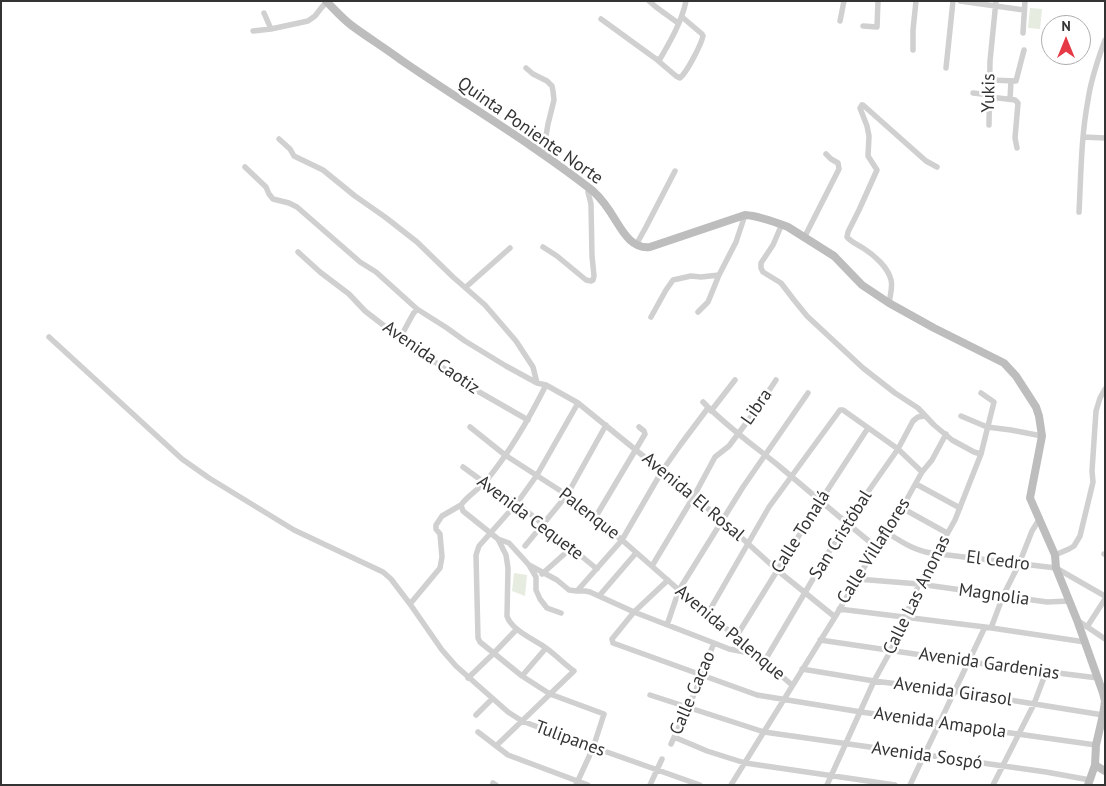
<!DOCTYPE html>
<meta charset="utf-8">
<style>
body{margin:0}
#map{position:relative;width:1106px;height:786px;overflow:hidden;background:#fff;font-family:"PT Sans",sans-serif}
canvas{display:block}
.frame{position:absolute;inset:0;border:2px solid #333;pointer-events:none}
.north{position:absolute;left:1041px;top:15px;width:50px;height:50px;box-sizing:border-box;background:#fff;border:1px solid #adadad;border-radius:50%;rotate:0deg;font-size:14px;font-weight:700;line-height:20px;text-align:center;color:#333}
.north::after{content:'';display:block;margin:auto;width:18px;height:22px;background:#e63946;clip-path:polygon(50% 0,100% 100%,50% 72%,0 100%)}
</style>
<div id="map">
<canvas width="1106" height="786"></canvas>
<div class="frame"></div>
<div class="north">N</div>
</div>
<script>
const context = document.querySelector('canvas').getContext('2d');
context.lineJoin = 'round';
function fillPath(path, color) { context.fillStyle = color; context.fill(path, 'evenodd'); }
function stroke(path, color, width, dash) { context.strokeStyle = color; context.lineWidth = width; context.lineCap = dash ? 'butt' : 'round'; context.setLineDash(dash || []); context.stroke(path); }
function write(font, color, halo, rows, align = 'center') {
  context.font = font + ' "PT Sans",sans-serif'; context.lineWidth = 5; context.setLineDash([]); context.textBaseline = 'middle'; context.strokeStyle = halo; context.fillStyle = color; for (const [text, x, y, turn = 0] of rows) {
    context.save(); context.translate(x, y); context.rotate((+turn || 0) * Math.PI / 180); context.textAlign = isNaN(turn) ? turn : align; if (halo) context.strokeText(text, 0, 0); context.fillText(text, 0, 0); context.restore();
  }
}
fillPath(new Path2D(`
 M1030,8L1042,9L1040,29L1028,28Z
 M514,573L527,575L525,596L512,591Z`), '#e6ecdf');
stroke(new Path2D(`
 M649,1L656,7L678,23
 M960,1L1024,10
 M264,13L271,29
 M601,19L656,59L676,76L680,78C687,72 701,45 703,36L702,34L682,17
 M840,21L844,1
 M863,26L877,27L878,1
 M253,31L271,29L308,21L315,16L322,7L327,2
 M1023,33L1025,1
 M913,50V30L916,1
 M656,59H660C670,42 682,21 686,1
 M526,68L533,74L547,81L552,86L553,91L554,100L548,124L544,148L542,153
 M946,68L953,1
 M990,80L1016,81L1024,50
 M973,93L990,95
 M990,97L1015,100L1018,103L1015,138L1017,148
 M1010,99L1011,81
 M862,105L860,108L867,126L869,136L868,156L877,170L859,210L848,232L847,237C851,242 857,244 863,248C874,255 888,267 891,280C893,287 890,296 889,303
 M862,105H863L926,161L937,167
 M989,125L990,61L996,1
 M1083,137L1105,138
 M279,139L290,149L294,156L323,170L355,196L385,217L417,242L453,277L485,305L516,341L533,367L537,383
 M245,167L266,187L269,194L273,199L289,203L297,207L360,262L376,272L417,309L447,328L465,341L506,366L537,383L546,385L578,403L722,520L777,570L835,617
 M1079,212C1081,175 1081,137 1088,100C1091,79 1098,59 1105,40
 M782,224L773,245L761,263V268L763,272L781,283L794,300L807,316L863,368L895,393L918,408L934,425L952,440L974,452L981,454
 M804,238L839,169L838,163L831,159L826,154
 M636,245L646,227L675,171
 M543,247L557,256L586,280L591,281L593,280L594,276L592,256L591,204L588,192L589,188
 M298,252L320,272L349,294L365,311L400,338L474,389L528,420
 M466,287L510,248
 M698,312L708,302L719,275L736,242L745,215
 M651,317L666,290L673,280L691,276L701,277L719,275
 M49,337L182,459L209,478L294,530L383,572L391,579L410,604L442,650L456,666L508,712L522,721L570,739L700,785
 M400,338L413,314L417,309
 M546,385C529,419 510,452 486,481C478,490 467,496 461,505L463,511L498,539L509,543L529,565L557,580L569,590L577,591H585L590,592L634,612L714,643L729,649L755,654
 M703,402C726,426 753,445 779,466C811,493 843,520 876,547
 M711,411L735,380
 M961,416L987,427L1011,430L1042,436
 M470,427L505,455L567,495L622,540L679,590L708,613L792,685
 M463,467L492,488L517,503L597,569
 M916,484L960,508
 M902,508L947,533
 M595,518L645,434L644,431L639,427
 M886,532C903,543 918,553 939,554L1056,568L1105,596
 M525,546L567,495L606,425
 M1104,554H1105
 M1055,555L1069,549L1074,546L1080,536L1093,482L1092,471L1096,411L1100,398L1105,389
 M529,565L536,577V590L540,599L547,608L561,613
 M652,566L694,496L715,457L729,446L756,410L776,380
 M542,574L571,548
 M857,579L919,584L1047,602L1069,601
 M668,580L634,612L612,639L613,643L757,695L861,712L1096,745
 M577,591L622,540L662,471L681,444L708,408
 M599,596L636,553
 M410,604L440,568L442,557L440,534L436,529V525L442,516L461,505
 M839,609L985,627L1085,642
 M708,613L769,507L840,410H843L898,449L922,472
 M1077,620L1105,639
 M667,625L679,590L743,487L808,393
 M1087,627L1105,599
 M991,628L1003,596L1019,564L1032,531L1040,518
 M736,637L821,500L868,428
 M820,640L969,662L1098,678
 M764,662L846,523L898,449L913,421L918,417L925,416
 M802,669L874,681L954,691L1103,715
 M522,676L546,648
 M468,678L493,654L517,629
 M650,695L764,732L1046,772L1090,780
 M476,715L492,699
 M478,732L508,755L588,785
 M674,737L707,751L745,763L895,785
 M671,744L696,690L701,675L714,643
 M496,746L574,671C564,664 556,655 546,648C535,640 511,630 507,616L508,568L506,555L498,539
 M493,783L496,785
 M576,785L593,748L604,714L550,694L522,676L480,642L478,638L476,555L479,546L517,503L537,475L578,403
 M650,785L662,759
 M731,785L835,617L876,547L902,508L922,472L932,460L946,434
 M827,785L874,681L891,650L919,584L955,520L981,454L994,402L981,393
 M910,785L985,627
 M993,785L1034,704L1046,672`), '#d0d0d0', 5.5);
stroke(new Path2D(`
 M326,1C334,9 342,18 351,25C367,37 385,48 401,60C465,104 532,143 593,191C602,199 610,211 616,221C624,234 633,249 650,247L745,215C760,216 775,222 788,227L834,256L862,285L889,303L934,328L1004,363L1016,376L1036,407L1039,416L1042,436L1030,498L1055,555L1056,568L1077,620L1103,693L1105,701L1103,715L1096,745L1095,765L1088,785
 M1095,765L1105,771`), '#bdbdbd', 8);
write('18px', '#333', '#fff', [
 ["Yukis",989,93,-89],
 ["Quinta Poniente Norte",530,131,35],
 ["Avenida Caotiz",431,358,35],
 ["Libra",757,407,-55],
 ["Avenida El Rosal",693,497,40],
 ["Palenque",589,514,38],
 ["Avenida Cequete",530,518,37],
 ["Calle Tonalá",801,532,-58],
 ["San Cristóbal",841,535,-58],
 ["Calle Villaflores",874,551,-58],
 ["El Cedro",998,561,7],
 ["Calle Las Anonas",917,595,-64],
 ["Magnolia",994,595,8],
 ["Avenida Palenque",730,633,40],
 ["Avenida Gardenias",989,664,8],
 ["Avenida Girasol",953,692,8],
 ["Calle Cacao",693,693,-67],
 ["Avenida Amapola",940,723,8],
 ["Tulipanes",570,739,20],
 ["Avenida Sospó",927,756,8]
]);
</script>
